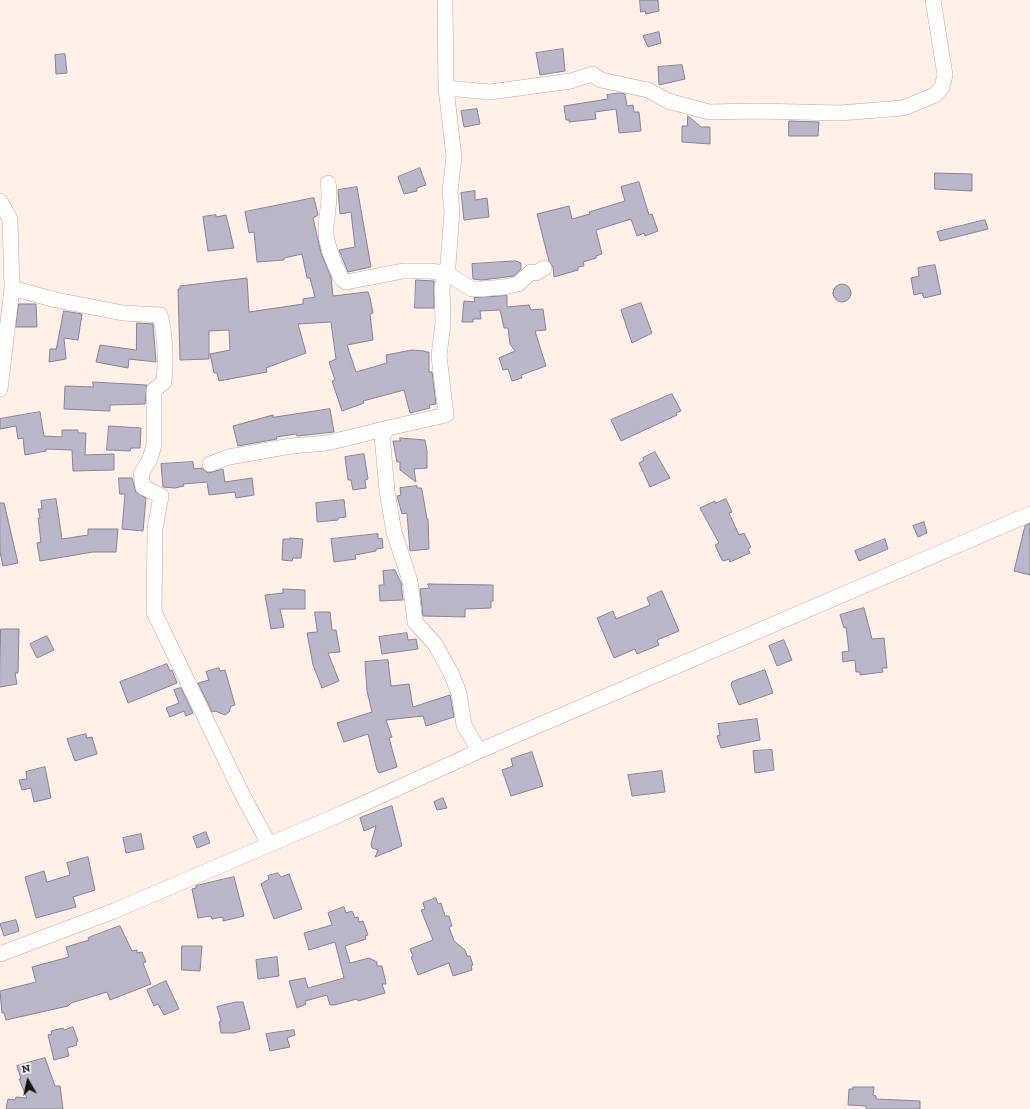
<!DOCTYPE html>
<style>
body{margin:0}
#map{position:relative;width:1030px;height:1109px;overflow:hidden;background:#fff0e9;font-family:"Zilla Slab",serif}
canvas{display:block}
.north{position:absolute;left:8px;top:1061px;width:40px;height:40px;-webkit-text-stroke:3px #fff;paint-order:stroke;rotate:351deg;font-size:11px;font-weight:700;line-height:16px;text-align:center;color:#1a1411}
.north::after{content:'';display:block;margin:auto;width:14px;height:18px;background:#1a1411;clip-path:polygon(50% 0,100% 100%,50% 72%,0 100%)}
</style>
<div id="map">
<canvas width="1030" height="1109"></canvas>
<div class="north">N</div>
</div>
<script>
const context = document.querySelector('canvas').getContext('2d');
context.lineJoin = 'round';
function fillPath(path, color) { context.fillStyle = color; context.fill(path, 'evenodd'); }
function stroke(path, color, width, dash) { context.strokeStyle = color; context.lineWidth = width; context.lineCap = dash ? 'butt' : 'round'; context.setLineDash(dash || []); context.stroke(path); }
const building = new Path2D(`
 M640,0H658L659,11L646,14L645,11L641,12Z
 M659,32L661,43L648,47L643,36Z
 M563,49L565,71L540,75L536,53Z
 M65,54L67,73L56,74L55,55Z
 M682,65L685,79L659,85L658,67Z
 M620,93L625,94L627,106L633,105L634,112H639L641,131L619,133L616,109L595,112L596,119L569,122V120H566L564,106L608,99L607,95Z
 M477,109L480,124L464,127L461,111Z
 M688,116L701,127H710V144L682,142V126H687Z
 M789,121L819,122L818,136H789Z
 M420,168L426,185L417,188V191L404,194L398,177Z
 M935,173L972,174V191L935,189Z
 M639,182L649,215L652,214L658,231L645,236L644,233L637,236L631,219L596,230L602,254L596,256V258L583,262L584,266L578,267V270L554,277L553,267L549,261L537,214L569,206L572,219L590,214L589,212L625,201L621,187Z
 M357,187L371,267L348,272L339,250L355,247L351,212L340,214L338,190Z
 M475,191V200L487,198L489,217L464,220L461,193Z
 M314,198L318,215L313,218L321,253L331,277L333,296L366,292H368L370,298L373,313L370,314L373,340L347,345L356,372L387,363L386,355L412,350L425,351L426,352H429V372H432L436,404L429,405L430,408L410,413L404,390L363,401L364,403L342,411L332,381L335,380L329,362L336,359L331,322L298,324L306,353L266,368L267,372L219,381L217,373H214L210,354L230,350L229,330L209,331V359L180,360L178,289H180V286L247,278L249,312L303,304V299L315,297L310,278H307L302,254L284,258V260L257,262L254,232L249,233L245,212Z
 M216,215V217L226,215L234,248L208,251L203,217Z
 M985,220L988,229L940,241L937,232Z
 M516,261L521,263V269L514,276L482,280L473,279L472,264Z
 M935,265L941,294L924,298L922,293L914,295L911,278L919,276L918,268Z
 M416,280L434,281V308H415Z
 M833 293a9 9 0 1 1 18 0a9 9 0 1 1-18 0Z
 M507,296V307L529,305L531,310L543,309L546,330L535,331L546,366L521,375L522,378L512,381L508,369L503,370L499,358L515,351L510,344L508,328H504L500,310L480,311L481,319H473V322H462L464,301L475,302L474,298Z
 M641,303L652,333L632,343L621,310Z
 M19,304H36L37,327H16Z
 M64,311L82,314L78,340L64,338L66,359L49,362L50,349H56Z
 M137,323L153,324L156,362L129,359L128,368L96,362L100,345L136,350Z
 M93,382L147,385L145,404L110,405V411L64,409L65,386L93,387Z
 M672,394L681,411L676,413L677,415L621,441L611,420Z
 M330,409L334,432L297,436L296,434L276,437L277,439L238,446L233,426L273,415V417Z
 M40,412L44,436L62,437V430H78V433H86L85,455L114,454V470L73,471L72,450L46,449V451L25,455L23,438L18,439L16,426L0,429V419Z
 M109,426L141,428L140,448H131L130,451L107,450Z
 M400,438L425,440L427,451V468L414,469L416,482L400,470V462H397L393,441H400Z
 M655,452L670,478L650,487L639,463L644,460L643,458Z
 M364,454L368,479L365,480L366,488L353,490L351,480H348L345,457Z
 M193,462L194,469L202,468L208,473L223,469L225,482L252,478L254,495L236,498L235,492L209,495L207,482L183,484L184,486L175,488L163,487L161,464Z
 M119,478H132L136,492L146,498L143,531L122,529L125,494H120Z
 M417,486V488H421L422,490L427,519H428L429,549L410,551L407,513L402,514L397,496L401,495L400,488Z
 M56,499L62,539L88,535V529H118L116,552H93L40,561L37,543L41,542L38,518H40L38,509H42L41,501Z
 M726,499L732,512L729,513L739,535L744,533L751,547L748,549L750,553L730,562L729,559L724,561L722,560L715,545L719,543L700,508L715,501V503Z
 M344,500L346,517L338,518V520L317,522L316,503Z
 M0,503H4L18,563L3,566L0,552Z
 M924,522L927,533L918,537L913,526Z
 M1030,524V575L1014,571L1025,526Z
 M378,534V539L382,538L383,548L376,549V551L355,555L356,559L334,562L331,539Z
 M290,538L303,539L301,558H293L292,561L282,560L283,539H290Z
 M885,539L888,549L859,561L855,551Z
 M395,570L401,583L403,600L380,601L379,585H384L383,571Z
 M428,584L493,585V601H491V608L465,609V617L423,616L420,589L429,588Z
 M283,589L305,590V609H280L284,627L271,629L265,595L283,593Z
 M662,591L679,631L657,640L659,645L637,654L635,649L614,658L597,618L613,611L616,619L650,605L647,598Z
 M864,608L872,639L884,638L887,668H882L883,672L860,675V672H856L855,660L843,662L842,652L849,651L846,627L844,628L840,615Z
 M315,612H330L332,630H336L340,652L328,653L339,681L322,688L313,665L307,633L317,632Z
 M1,629H19L18,673H15L17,684L0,687Z
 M407,633L408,640L416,639L418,649L382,654L379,637Z
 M47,636L54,650L37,658L30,644Z
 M784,640L792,660L777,666L769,646Z
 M388,660L391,686L409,684L413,707L450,695L454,717L426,726L423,716L386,720L392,737L389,738L397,767L379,773L377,770L368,734L344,742L337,723L372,712L367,691L365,662Z
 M167,664L170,671L172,670L177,683L128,703L120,682Z
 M219,668L220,671L225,670L235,705L231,706L229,712L225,715L215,711L212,712L198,683L209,680L206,672Z
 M765,670L773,693L739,705L731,685L732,682Z
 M181,688L193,713L186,716L184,711L170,717L166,708L179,703L174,690Z
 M757,719L760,740L721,748L717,736L720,735L718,724Z
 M86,734L87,738L92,737L97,754L75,761L67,739Z
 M772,750L774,770L755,773L753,751Z
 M532,752L543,786L511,796L502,770L513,766L511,759Z
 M45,767L51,798L34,802L31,788L22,790L19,780L27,779L26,772Z
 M662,771L665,792L632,796L628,775Z
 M443,798L447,808L437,810L434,802Z
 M392,806L402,846L375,857L378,850L372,848L371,844L376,826L364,831L360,818Z
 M206,832L210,843L197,848L193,837Z
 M141,834L144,849L126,853L123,838Z
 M88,857L95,890L73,897L76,907L36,918L25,877L44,871L47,882L70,875L67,863Z
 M278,873L281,877L289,874L302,909L274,919L261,884L269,879L268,876Z
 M234,877L244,916L223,921V917L212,919L211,916L198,918L192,889L196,888V886Z
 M436,898L438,904L441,903L445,916H449L452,926L449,927L454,941L465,950L467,956H470L473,965L471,966L472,970L453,976L449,963L418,975L411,957L413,956L410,949L433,940L421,910L425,909L423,903Z
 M344,907L346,913L352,911L355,918L358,917L359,922L363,921L368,935L365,936L366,939L345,946L350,963L369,958L377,962V966H382L386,984H382L385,993L358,1001L357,999L334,1005H330L327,995L305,1001L306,1004L297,1008L289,981L305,978L308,988L344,978L335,942L309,950L304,933L332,925L328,913Z
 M16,920L19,931L4,936L0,924Z
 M120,926L132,951L137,950V953L142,952L146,962L143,963L151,984L110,1000L107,992L71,1003L68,1006L6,1020L4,1013H2L0,991L36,982L32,967L69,957L66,947L89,940L88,938Z
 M182,946H202L200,971L182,970Z
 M277,957L279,976L258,979L256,960Z
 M166,981L179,1009L164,1015L158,1004L154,1006L147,990Z
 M236,1002H243L250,1029L234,1033H221L219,1022L221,1021L217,1007Z
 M73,1027L78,1041L76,1042L77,1045L67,1048L69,1056L54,1060L48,1035L52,1034L51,1031L63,1028L64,1030Z
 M294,1030L295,1035L287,1038L290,1047L270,1051L266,1034Z
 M45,1058L55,1086H60L63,1109H6L8,1099L15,1100L16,1097L27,1098L19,1079H21L17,1066Z
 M853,1087H874L873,1095L876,1096V1099L920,1101V1109H866V1106L848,1105L849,1089H853Z`);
fillPath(building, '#b9b7c8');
stroke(building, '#878595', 1);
const minor = new Path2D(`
 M445,0L446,88L454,157L450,191L452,211L448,265L442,287L443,323L439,356L446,415L388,428L382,435L387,491L394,532L410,581L415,622L435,644L451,673L459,693L464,725L479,751
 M446,88L490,92L571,81L592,74L601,80L648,90L668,101L709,112L755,111L840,113L903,108L935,95L942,87L945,75L933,0
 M328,183C332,201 325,216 326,233C327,248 335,265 341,278L346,282L403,271H429L446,273L472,289H482L504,287L518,284L531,272L536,273L544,268
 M0,201L10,219L12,288L0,389
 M12,288L56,300L123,313L160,315C166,337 166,359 164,382L154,390V445L150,459L141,474L143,487L161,496L155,529L154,612L242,794L269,844
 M210,464L229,457L291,446L327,443L388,428
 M0,954L114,911L343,813L479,751L1030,514`);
stroke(minor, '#bbaaa2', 16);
stroke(minor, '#fff', 15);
</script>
